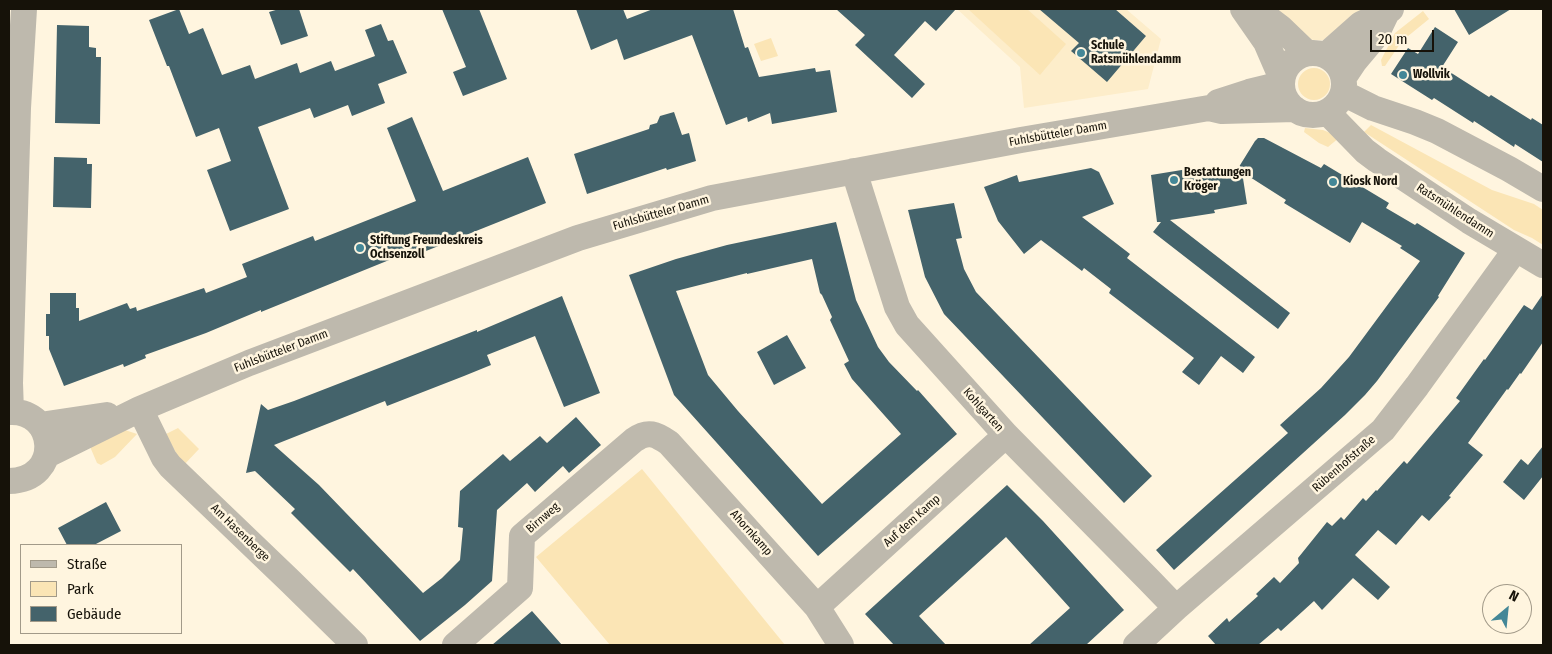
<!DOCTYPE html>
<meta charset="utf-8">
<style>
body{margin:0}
#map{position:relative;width:1552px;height:654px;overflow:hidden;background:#fff5df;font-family:"Fira Sans Condensed",sans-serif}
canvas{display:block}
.frame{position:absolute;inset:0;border:10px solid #161209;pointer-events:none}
.legend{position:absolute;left:20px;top:544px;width:162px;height:90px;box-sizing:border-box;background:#fff5df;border:1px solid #a29a89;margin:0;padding:6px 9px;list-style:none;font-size:15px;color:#161209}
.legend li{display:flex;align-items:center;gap:10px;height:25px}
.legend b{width:25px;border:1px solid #a29a89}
.north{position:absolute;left:1482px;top:584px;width:50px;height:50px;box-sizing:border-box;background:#fff5df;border:1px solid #a29a89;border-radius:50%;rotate:28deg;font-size:14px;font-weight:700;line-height:20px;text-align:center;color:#161209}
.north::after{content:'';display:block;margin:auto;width:18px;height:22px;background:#448797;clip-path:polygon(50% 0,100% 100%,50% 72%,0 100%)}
.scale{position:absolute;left:1370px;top:30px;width:64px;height:22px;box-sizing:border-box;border:2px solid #161209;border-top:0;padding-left:6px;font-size:15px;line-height:18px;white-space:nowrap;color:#161209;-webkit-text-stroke:4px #fff5df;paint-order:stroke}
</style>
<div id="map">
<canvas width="1552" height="654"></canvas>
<div class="frame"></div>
<ul class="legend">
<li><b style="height:6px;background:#beb9ad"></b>Straße</li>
<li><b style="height:14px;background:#fbe5b5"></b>Park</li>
<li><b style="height:14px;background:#44636b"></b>Gebäude</li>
</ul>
<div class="north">N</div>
<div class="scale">20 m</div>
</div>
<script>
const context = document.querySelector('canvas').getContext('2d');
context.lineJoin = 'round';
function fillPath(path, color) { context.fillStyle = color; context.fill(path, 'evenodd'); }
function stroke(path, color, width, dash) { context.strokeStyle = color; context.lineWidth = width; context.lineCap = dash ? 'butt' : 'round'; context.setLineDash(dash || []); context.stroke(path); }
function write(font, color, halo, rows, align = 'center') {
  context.font = font + ' "Fira Sans Condensed",sans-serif'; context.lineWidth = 5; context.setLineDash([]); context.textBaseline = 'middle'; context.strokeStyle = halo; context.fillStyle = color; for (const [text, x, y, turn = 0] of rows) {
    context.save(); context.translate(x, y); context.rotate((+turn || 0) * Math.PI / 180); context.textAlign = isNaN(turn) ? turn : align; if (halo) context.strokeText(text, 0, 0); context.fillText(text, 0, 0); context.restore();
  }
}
fillPath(new Path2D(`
 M957,9H1126L1161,39L1148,89L1024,108L1020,67Z
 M1274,9H1371L1323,40H1314L1307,39Z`), '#fdedca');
fillPath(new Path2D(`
 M968,9H1027L1066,44L1040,75Z
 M1423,11L1429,19L1402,41L1385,66H1382L1381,60L1395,33Z
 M771,38L778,56L761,61L754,44Z
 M1298 84a16 16 0 1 1 32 0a16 16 0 1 1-32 0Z
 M1371,125L1492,190L1534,204L1543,210V245L1532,238L1514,230L1364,132Z
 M1305,128L1323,130L1340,137L1328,147L1319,143L1304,132Z
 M178,428L199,449L183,466L166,434Z
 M125,430L137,434L115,457L101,465L97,463L88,442Z
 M642,469L785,645H610L536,557Z`), '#fbe5b5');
fillPath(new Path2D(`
 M179,9L189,34L203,28L222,75L250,65L255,79L297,63L300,73L331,61L335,71L375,56L365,30L381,24L388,41L393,40L407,73L378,84L385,103L352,116L348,105L314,118L310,108L258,127L289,209L230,231L207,170L231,161L219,128L196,137L169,66H167L149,20Z
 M279,9H299L308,36L281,45L269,12Z
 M442,9H479L507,79L463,96L453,72L466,67Z
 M576,9H623L627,19L653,9H733L745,48L748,47L759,77L815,68L816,72L830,70L837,112L772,124L770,113L748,122L747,117L726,125L692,35L624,60L617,39L591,50Z
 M836,9H956L936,31L925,21L894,55L925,84L912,98L855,45L865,35Z
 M1039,9H1115L1146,36L1107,82L1071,51L1079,43Z
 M1454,9H1511L1469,35Z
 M57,25L89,26V47L96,48V57H101L100,124L55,123Z
 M1435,27L1458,42L1442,67L1489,97L1491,95L1531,120L1532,118L1543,125V162L1515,144L1514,147L1474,121L1473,123L1434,98L1432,100L1391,74L1408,48L1418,54Z
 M674,112L682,135L689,133L696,161L667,170L666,168L587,194L574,154L649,129L650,125L657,123L660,116Z
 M412,117L443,191L528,157L546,203L406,259L404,254L261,312V310L206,333L145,355L146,358L124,367L123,364L64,386L49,349V336H46V314H50V293H76V308H79V321L127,303L130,309L136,307L137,311L204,288L206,293L247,277L242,264L313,236L315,241L416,201L387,128Z
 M1258,138H1264L1321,168L1324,164L1389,203L1386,208L1415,225L1417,223L1465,253L1438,296L1439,297L1377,381L1365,395L1345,415L1174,570L1156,550L1288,433L1280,425L1321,388L1349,357L1420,261L1400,248L1402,246L1362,222L1350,243L1284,203L1286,200L1242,172L1247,204L1214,210L1215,213L1170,220L1290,313L1278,329L1153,232L1161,222H1157L1151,175L1194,168L1195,178L1239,171L1237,170L1255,141Z
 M54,157L87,158V164H92L91,208L53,207Z
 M1091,168L1099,172L1114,204L1082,217L1130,254L1127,258L1255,357L1243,373L1221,356L1199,385L1182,372L1194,358L1109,293L1111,289L1084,268L1082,271L1041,240L1024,254L998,221L984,187L1017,175L1019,182Z
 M954,203L962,238L956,239L964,269L976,292L1152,476L1124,503L944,314L925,277L908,210Z
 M836,222L856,300L878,347L889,362L917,391L918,390L957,434L818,556L674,395L629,275L676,259L727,245ZM812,259L820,293L822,295L832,317L830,320L849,361L844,364L852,379L901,434L822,504L738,411L708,375L676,291L747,273V274Z
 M1543,294V342L1521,374L1520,373L1508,390L1507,389L1468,443L1483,455L1449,496L1451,497L1429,521L1422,515L1396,545L1378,530L1355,555L1390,587L1378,600L1353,578L1322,610L1314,601L1281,631L1278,628L1258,645H1216L1208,636L1227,618L1229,622L1258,596L1256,594L1274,577L1280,583L1299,563L1298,558L1327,522L1332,526L1341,517L1344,520L1363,498L1366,501L1376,490L1377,491L1404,461L1407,464L1460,401L1456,398L1484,359L1485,360L1524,305L1532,310Z
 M562,296L600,393L564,407L535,336L487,355L491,365L464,376L387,406L385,401L274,445L319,485L423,593L442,578L460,560L463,528L458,527L460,491L503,454L510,461L540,436L547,443L576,417L601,445L569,473L563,466L535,492L527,483L497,510L492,581L465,605L420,641L353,569L350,572L291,513L295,509L255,471L246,473L261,404L268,410L294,401L477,330V332Z
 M787,335L806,368L774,385L757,352Z
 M1543,446V476L1524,500L1503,482L1521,459L1528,465Z
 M1007,485L1043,521L1124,610L1086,645H1029L1070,608L1006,537L919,616L946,645H894L865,614Z
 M106,502L121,531L94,545H67L58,528Z
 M532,611L562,645H492Z`), '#44636b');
stroke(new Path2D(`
 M1243,9L1266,42L1282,79
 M1256,9L1281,28L1307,53
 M1282 84a31 31 0 1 1 62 0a31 31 0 1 1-62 0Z
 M1326,55L1361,24L1387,12L1391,9
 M1344,77L1354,62L1375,37L1387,12
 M1343,93L1373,108L1415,122L1437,131L1509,169L1543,189
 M1218,102L1249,92L1282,84
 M1327,112L1365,151L1377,160L1469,221L1543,265
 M854,171L897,307L907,325L1006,435L1150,581L1176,608
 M140,409L164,458L170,466L291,582L355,645
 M9,412C57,409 63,480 9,481
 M11,412L10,383L18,108L24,9
 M40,425L107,415
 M47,455L140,409L249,363L578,238L712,198L1021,140L1209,108L1222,111L1295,109
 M817,607L1006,435
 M455,645L520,588L522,536L634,440C648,430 656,434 669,443L817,607L841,645
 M1136,645L1176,608L1383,430L1417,386L1516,249`), '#beb9ad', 26);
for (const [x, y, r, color] of [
 [1081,53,5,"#448797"],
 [1403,75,5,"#448797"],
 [1174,180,5,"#448797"],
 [1333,182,5,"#448797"],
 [360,248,5,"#448797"]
]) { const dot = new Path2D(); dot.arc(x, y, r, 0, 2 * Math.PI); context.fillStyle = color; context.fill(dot); stroke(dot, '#fff5df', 2); }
write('bold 12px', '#161209', '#fff5df', [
 ["Schule",1091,46],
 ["Ratsmühlendamm",1091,60],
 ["Wollvik",1413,75],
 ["Bestattungen",1184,173],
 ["Kröger",1184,187],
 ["Kiosk Nord",1343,182],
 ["Stiftung Freundeskreis",370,241],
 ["Ochsenzoll",370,255]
], 'left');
write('12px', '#161209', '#fff5df', [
 ["Fuhlsbütteler Damm",1058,134,-10],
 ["Ratsmühlendamm",1455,211,33],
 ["Fuhlsbütteler Damm",661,213,-16],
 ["Fuhlsbütteler Damm",281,351,-21],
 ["Kohlgarten",983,410,48],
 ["Rübenhofstraße",1344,464,-41],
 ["Birnweg",543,518,-41],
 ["Auf dem Kamp",912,521,-42],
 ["Am Hasenberge",240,533,44],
 ["Ahornkamp",751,533,48]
]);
</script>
